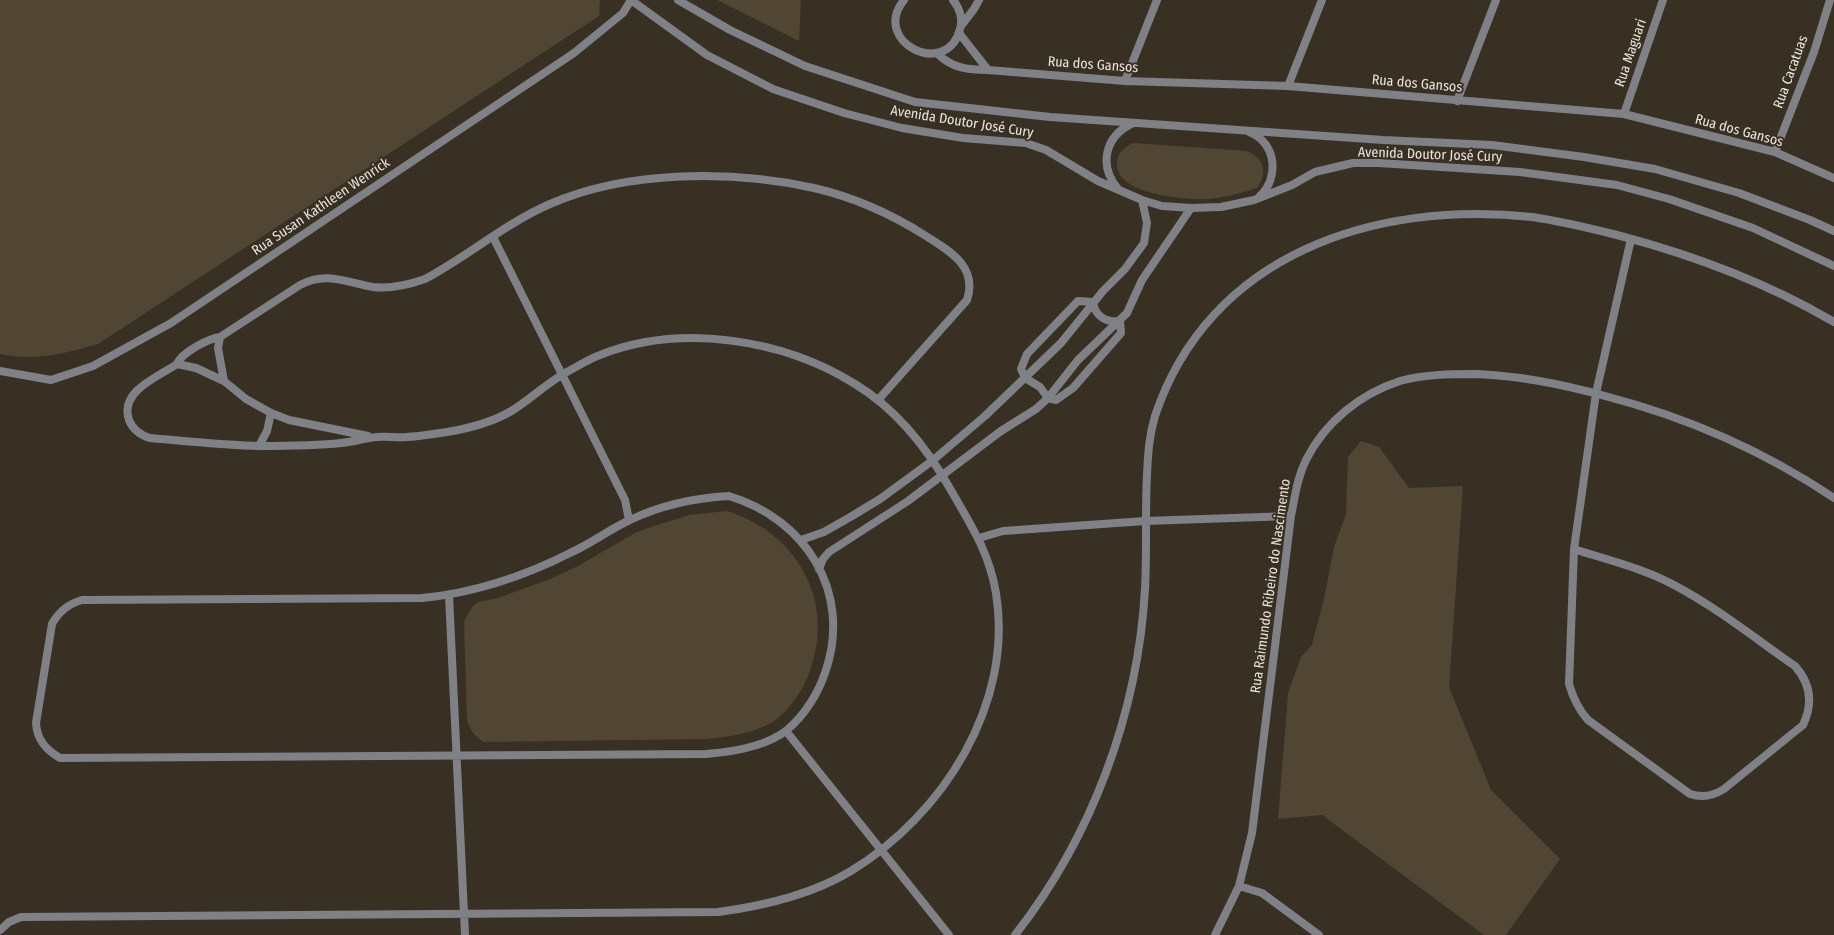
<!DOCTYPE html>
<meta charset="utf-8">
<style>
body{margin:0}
canvas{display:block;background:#383023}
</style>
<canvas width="1834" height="935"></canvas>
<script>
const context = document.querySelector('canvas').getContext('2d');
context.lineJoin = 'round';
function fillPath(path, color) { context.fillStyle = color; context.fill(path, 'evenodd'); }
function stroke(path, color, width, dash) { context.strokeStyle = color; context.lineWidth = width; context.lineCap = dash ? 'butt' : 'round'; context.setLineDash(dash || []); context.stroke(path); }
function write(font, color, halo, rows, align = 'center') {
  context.font = font + ' "Fira Sans Condensed",sans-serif'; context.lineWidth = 4; context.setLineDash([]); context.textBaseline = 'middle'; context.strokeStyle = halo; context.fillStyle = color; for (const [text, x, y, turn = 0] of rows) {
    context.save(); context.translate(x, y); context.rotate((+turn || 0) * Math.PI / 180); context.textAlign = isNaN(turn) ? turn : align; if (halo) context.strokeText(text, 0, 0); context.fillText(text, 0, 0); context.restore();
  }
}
fillPath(new Path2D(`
 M0,0H600V1L599,16L98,344C63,354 37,361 0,354Z
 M717,0H801L799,41Z
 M1133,143L1247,151C1264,158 1268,173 1257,188C1241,193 1224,198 1206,199C1184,200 1116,194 1117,164C1117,153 1124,147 1133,143Z
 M1361,441L1379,447L1409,488L1463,486L1449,687L1491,790L1560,859L1506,935H1484L1322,815L1278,819L1288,693L1301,657L1312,645L1324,599L1334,547L1346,514L1348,457Z
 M727,511C795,532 835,598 811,668C805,687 793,705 778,718C759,733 729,737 706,739L483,742L473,733L467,721L464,621L473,606L478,602L498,598L550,579L578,566L635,533L651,527L689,515Z`), '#514534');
stroke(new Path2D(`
 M1025,378L1021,369L1027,354L1078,301L1093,302
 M1048,398L1056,400L1073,388L1121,333L1120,321`), '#808087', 8);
stroke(new Path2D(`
 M678,0L730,30L805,66L915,102L1050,117L1383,140L1492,145L1584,157L1655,169L1739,193L1810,220L1834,231
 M904,0C870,42 947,80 960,29C963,19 960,8 953,0
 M961,26L974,9L979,0
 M959,33L988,70
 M937,53C951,68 968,70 988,70L1125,81L1288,86L1624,114L1775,152L1834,178
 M1125,81L1157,0
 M1288,86L1322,0
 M1457,101L1496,0
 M1624,114L1663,0
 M1249,132C1276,142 1280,177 1260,196
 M1775,152L1814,52L1830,0
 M1118,189C1098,165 1105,136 1133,123
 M493,237L625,500L629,520
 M1093,302C1095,316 1106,323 1120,321
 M220,337L218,348L224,381
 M177,364L196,368L224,381L246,399L271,413L289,420L368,436
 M0,371L51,380L93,366L171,323L574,53L623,13L631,0L707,55L773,89L844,113L902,128L963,138L1026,143L1046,150L1098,181L1142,200L1162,206L1191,208L1221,207L1254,200L1292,185L1315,172L1353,163H1379L1520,172L1617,185L1669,199L1753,228L1834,266
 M1025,378L1040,387L1048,398
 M259,446L267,431L271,413
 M729,496C805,519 852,591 826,670C819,692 805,715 787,730C766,747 732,752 706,754L60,758C46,750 37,740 36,723L52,624C59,611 68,604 82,600L422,598C474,593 525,576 572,552C592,543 610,529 630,520C661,505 694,498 729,496Z
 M979,538L1003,531L1145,521L1291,516
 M801,540L824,532L852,516L880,499L932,461L985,416L1061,343L1103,291L1125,269L1144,243L1147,223L1142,200
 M1574,549C1607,560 1643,568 1674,585C1716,607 1756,639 1795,666C1811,684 1813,704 1803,725L1724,789C1713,796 1702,798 1690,794L1588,720C1578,709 1573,698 1569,684L1574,549L1596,393L1631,239
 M819,569L823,559L829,552L908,501L1001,431L1036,409L1048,398L1078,360L1127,313L1142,280L1191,208
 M449,595L465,935
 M786,731L949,935
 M1239,886L1262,893L1319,935
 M0,930L9,922L21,917L718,912C764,906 811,895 851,871C943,815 1014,704 996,593C989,552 972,527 952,492C928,449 898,410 855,384C783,339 681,323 600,355C589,359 578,366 567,372C548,382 532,398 513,410C497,420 477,426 458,430C441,433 424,436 407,437C397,438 387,436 377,437C365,438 353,442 341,443C315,446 286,446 260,446C223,445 186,441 150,438C140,435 133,430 129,420C119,391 158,377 177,364C182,352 208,339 220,337L300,285C326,271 346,282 373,287C391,289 408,285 425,279C468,256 506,223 550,204C628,170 732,170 814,188C853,197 893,215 926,236C950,251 978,267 967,300L878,400
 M1015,935C1092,837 1138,713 1145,589C1147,551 1145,513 1147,475C1148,454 1149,436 1155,416C1209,254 1375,200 1532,217C1561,221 1589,228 1617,235C1693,255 1766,282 1834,322
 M1215,935L1239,886L1252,833L1291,516C1295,497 1297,478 1306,460C1325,422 1360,394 1400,381C1425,374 1452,374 1477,374C1521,376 1562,384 1605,396C1686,417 1764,451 1834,498`), '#808087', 8);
write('14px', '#e9e4dc', '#383023', [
 ["Rua Maguari",1631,53,-71],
 ["Rua dos Gansos",1093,65,4],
 ["Rua Cacatuas",1791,72,-70],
 ["Rua dos Gansos",1417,84,5],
 ["Avenida Doutor José Cury",962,122,9],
 ["Rua dos Gansos",1739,131,15],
 ["Avenida Doutor José Cury",1430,155,2],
 ["Rua Susan Kathleen Wenrick",321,207,-34],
 ["Rua Raimundo Ribeiro do Nascimento",1271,586,-82]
]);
</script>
